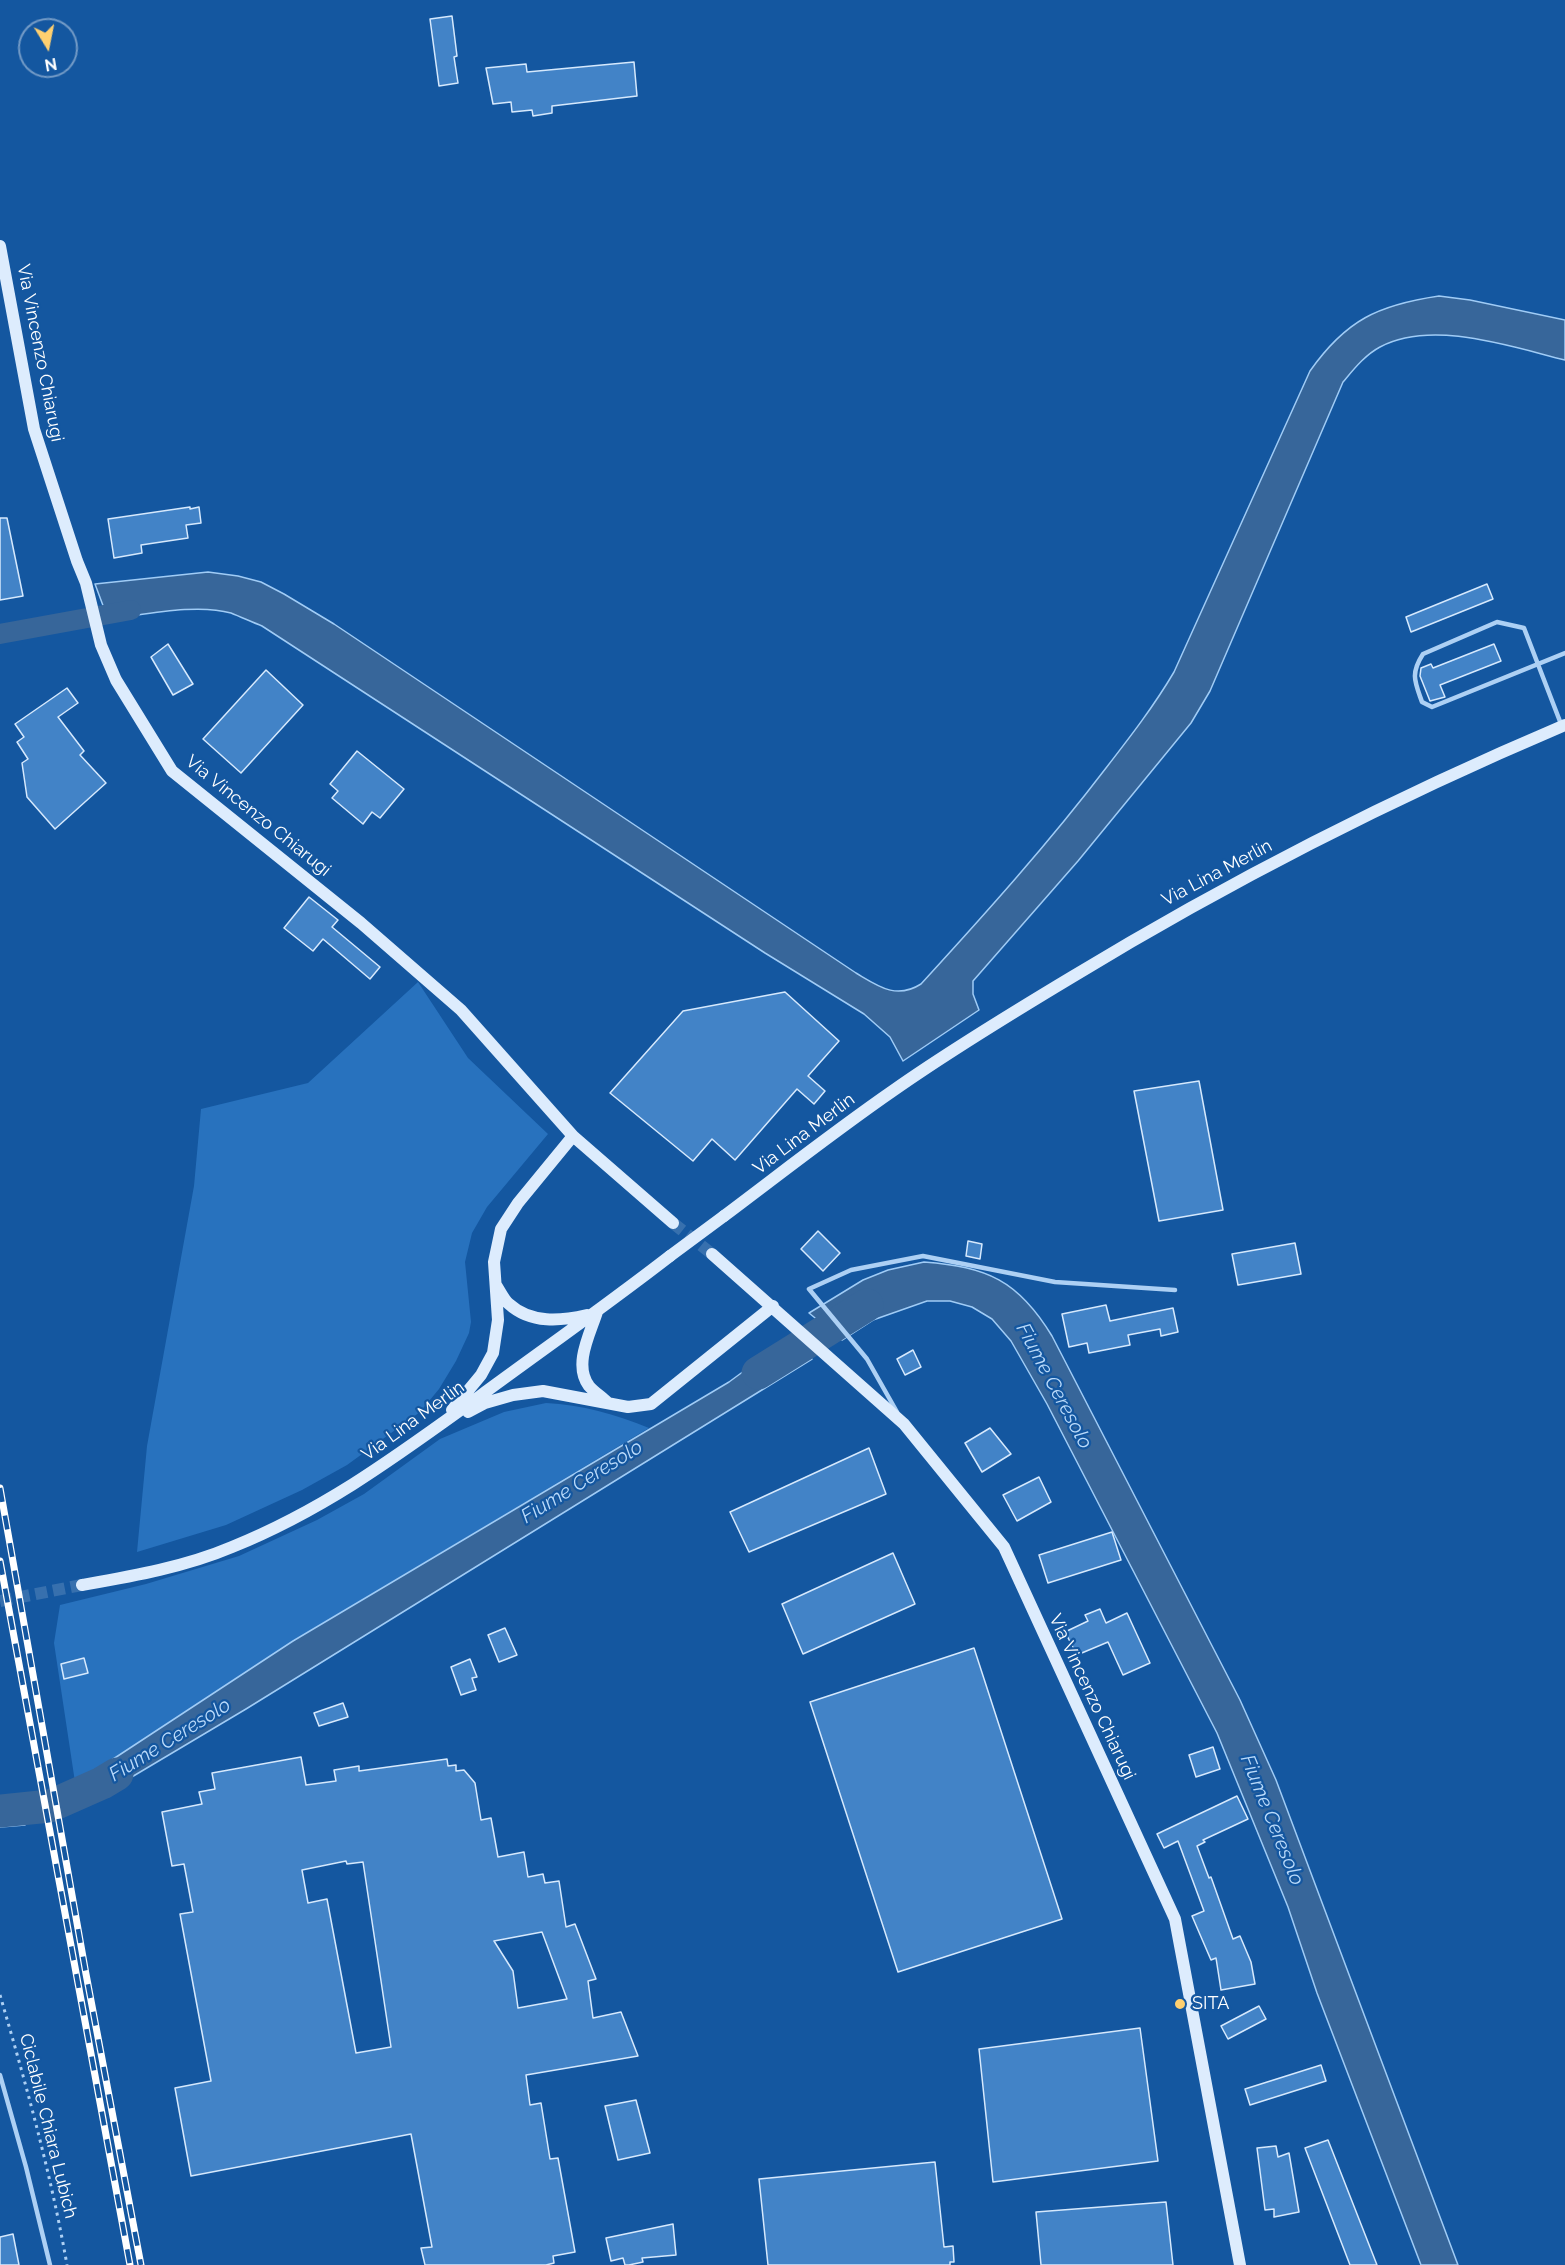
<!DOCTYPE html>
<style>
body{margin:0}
#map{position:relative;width:1565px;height:2265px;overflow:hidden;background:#1457a0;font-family:Raleway,sans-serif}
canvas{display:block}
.north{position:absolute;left:18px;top:18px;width:60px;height:60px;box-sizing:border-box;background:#1457a0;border:2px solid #729ac6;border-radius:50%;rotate:170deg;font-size:16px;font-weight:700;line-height:24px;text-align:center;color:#fff}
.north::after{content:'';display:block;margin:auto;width:21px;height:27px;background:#ffd070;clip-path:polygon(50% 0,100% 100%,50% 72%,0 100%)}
</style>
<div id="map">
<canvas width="1565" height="2265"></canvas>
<div class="north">N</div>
</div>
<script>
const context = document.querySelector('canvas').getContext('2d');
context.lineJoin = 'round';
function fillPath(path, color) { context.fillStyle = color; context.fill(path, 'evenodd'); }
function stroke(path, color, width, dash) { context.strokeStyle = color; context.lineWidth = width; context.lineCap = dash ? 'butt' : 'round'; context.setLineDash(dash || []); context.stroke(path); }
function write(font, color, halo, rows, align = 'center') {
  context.font = font + ' Raleway,sans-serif'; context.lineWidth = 4.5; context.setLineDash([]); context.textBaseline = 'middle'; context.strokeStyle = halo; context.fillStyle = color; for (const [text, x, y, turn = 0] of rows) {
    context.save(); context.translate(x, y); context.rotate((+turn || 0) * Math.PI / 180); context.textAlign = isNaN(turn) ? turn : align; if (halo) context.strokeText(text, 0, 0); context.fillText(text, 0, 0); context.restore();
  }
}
fillPath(new Path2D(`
 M418,982L468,1058L548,1134L487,1207L472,1233L465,1262L471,1322L469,1333L456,1361L439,1389L420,1412L347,1465L302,1490L226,1525L137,1552L147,1446L194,1186L201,1109L308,1083Z
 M546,1403C582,1405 615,1414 649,1428L293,1641L101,1767L75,1782L54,1643L60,1605L146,1584L239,1556L317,1520L364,1494L440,1439L504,1412Z`), '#2872be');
const water = new Path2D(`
 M1439,296L1470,300L1565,320V360C1512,347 1432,319 1380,347C1365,355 1354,369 1343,382L1210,691L1191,723L1078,861L973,981V994L979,1010L903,1061L890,1037L864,1014L765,953L262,626C252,622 241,617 231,613C196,603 144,615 108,619L95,584L208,572L238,576L261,582L284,594L334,624L856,973C878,986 896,1000 921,984C985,914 1048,844 1106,768C1130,737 1154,706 1174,672L1310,371C1346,320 1378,305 1439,296Z
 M924,1262C987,1267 1018,1280 1052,1336L1240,1700L1276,1780L1458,2265H1421L1317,1993L1288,1907L1217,1733L1047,1404L1011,1341L992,1319L972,1307L950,1301H927L873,1320L842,1340L809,1313L863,1280L888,1270Z
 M786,1340L812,1359L246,1709L78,1809L75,1782L101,1767L293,1641L729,1382Z
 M19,1796L25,1825L0,1827V1799Z`);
fillPath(water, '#37669a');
stroke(water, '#a0ccf6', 1.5);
stroke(new Path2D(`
 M0,634L131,610`), '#37669a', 20);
stroke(new Path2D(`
 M758,1373L867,1305
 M0,1811L50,1806L102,1783L117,1774`), '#37669a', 33);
const building = new Path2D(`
 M452,16L457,56L454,57L458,83L439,86L430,19Z
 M634,62L637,96L552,106V113L533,116L532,110L512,112L511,102L493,104L486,68L526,64L527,72Z
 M190,507V509L199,507L201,523L186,525L188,538L141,545L142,553L114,558L108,519Z
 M0,518H7L23,596L0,600Z
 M1487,584L1493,599L1411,632L1406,617Z
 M168,644L193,684L173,695L151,657Z
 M1494,644L1501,661L1440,685L1445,697L1430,701L1420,676L1421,668L1431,664L1433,668Z
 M266,670L303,705L241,773L203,739Z
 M67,688L78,703L58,717L84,751L80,755L106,783L55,829L27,797L22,763L28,759L17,742L24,737L15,724Z
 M357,751L404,789L380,818L372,812L363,824L332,798L338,791L330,784Z
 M309,897L338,920L332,927L380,967L370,979L323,939L313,951L284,928Z
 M785,992L839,1041L808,1076L825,1091L814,1104L797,1089L735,1160L712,1139L693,1161L610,1093L683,1011Z
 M1199,1081L1223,1210L1159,1221L1134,1091Z
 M818,1231L840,1253L823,1271L801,1249Z
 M968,1241L982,1244L980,1259L966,1256Z
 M1295,1243L1301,1274L1238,1285L1232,1254Z
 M1106,1305L1110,1321L1173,1308L1178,1332L1161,1336L1160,1329L1128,1335L1130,1345L1089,1353L1087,1343L1069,1347L1062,1314Z
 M913,1350L921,1367L905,1375L897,1359Z
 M990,1428L1011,1454L982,1472L965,1443Z
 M869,1448L886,1494L749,1552L730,1512Z
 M1039,1477L1051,1502L1017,1521L1003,1495Z
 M1112,1532L1121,1560L1048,1583L1039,1555Z
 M893,1553L915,1604L803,1654L782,1604Z
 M1100,1609L1106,1623L1127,1613L1150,1663L1123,1675L1108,1642L1077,1655L1065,1632L1088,1621L1085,1615Z
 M505,1628L517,1655L499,1662L488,1635Z
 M974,1648L1062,1919L898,1972L810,1702Z
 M84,1658L88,1673L64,1679L61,1664Z
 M470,1659L477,1677L472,1678L476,1690L461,1695L451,1667Z
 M343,1703L348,1717L319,1726L314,1713Z
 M1213,1747L1220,1769L1196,1777L1189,1755Z
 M301,1757L306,1785L336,1781L334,1770L359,1766V1771L447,1759L448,1766L456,1765V1771L464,1770L475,1783L481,1820L491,1818L498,1857L524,1852L528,1877L543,1874L545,1883L559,1881L566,1927L575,1924L596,1979L588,1981L593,2018L621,2012L638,2056L526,2075L530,2105L541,2103L550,2159L558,2158L575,2252L553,2256L554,2263L546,2265H425L421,2248L432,2247L411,2134L191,2176L175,2088L211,2081L180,1914L193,1912L184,1864L172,1866L162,1812L202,1804L199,1792L215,1789L212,1773ZM346,1861L347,1864L363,1862L391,2047L356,2053L327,1899L308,1903L302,1870ZM542,1932L567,1999L518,2008L513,1971L494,1941Z
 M1237,1796L1248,1819L1203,1840L1205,1842L1197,1846L1209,1878L1211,1877L1233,1939L1240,1936L1251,1962L1255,1984L1221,1990L1216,1958L1211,1960L1192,1916L1204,1911L1178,1841L1164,1848L1157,1834Z
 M1259,2006L1266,2019L1228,2039L1221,2026Z
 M1140,2028L1158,2161L993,2182L979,2049Z
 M1321,2065L1326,2081L1250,2105L1245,2089Z
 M636,2100L650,2153L618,2160L605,2106Z
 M1328,2140L1377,2265H1350L1305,2148Z
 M1276,2146L1278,2157L1289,2153L1299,2212L1274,2217V2209L1265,2210L1257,2148Z
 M935,2162L944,2247L953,2246L954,2262H950V2265H768L759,2179Z
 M1166,2202L1173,2265H1041L1036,2212Z
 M673,2224L676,2255L642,2258L643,2262L629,2265H625L623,2258L611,2261L606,2238Z
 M13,2234L19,2265H0V2237Z`);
fillPath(building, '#4283c7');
stroke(building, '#d6e9fd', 1.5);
stroke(new Path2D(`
 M673,1223L712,1254
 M0,1601L82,1585`), '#3770ae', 12, [12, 6]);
stroke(new Path2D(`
 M0,1995C26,2084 51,2174 67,2265`), '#add0f4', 3, [3, 4.5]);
stroke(new Path2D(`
 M1561,724L1524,628L1497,622L1423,654C1410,674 1415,682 1422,702L1432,707L1565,653
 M897,1412L867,1359L809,1289L851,1270L923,1256L1055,1282L1175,1290
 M0,2075L26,2167L50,2265`), '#add0f4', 4.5);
stroke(new Path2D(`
 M0,246L34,429L77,561L86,583L101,645L116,680L172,771L361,923L461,1010L573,1136L673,1223
 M724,1216C780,1174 836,1130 894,1090C951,1050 1012,1013 1072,977C1230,881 1395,797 1565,725
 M712,1254L904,1424L1004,1547L1175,1919L1240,2265
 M496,1285C500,1291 504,1300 509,1304C531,1324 561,1321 587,1315
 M597,1312C590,1334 573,1365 589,1386C594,1392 602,1397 607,1402
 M452,1410L481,1375L493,1353L498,1320L494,1262L501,1229L518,1203L573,1136
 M468,1412L485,1403L513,1395L543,1391L628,1407L651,1404L773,1306
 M82,1585C133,1576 185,1567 232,1547C326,1509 398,1455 480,1396C544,1349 608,1304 670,1256`), '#ddecfd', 12);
const rail = new Path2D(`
 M0,1488L86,1974L141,2265
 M0,1561L130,2265`);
stroke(rail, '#fff', 7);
stroke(rail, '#1457a0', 4.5, [14]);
stroke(new Path2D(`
 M670,1256L724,1216`), '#ddecfd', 12);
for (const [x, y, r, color] of [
 [1180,2004,6,"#ffd070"]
]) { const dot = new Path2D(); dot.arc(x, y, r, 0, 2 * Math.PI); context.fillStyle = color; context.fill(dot); stroke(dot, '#1457a0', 2); }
write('18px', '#fff', '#1457a0', [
 ["Via Vincenzo Chiarugi",40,353,79],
 ["Via Vincenzo Chiarugi",258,816,39],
 ["Via Lina Merlin",1217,873,-28],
 ["Via Lina Merlin",804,1134,-37],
 ["Via Lina Merlin",413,1421,-36],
 ["Via Vincenzo Chiarugi",1092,1697,65],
 ["Ciclabile Chiara Lubich",48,2126,76]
]);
write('18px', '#fff', '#1457a0', [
 ["SITA",1192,2004]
], 'left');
write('italic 20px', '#badafa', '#1457a0', [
 ["Fiume Ceresolo",1054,1386,62],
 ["Fiume Ceresolo",582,1482,-32],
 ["Fiume Ceresolo",170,1740,-32],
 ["Fiume Ceresolo",1272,1820,68]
]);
</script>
